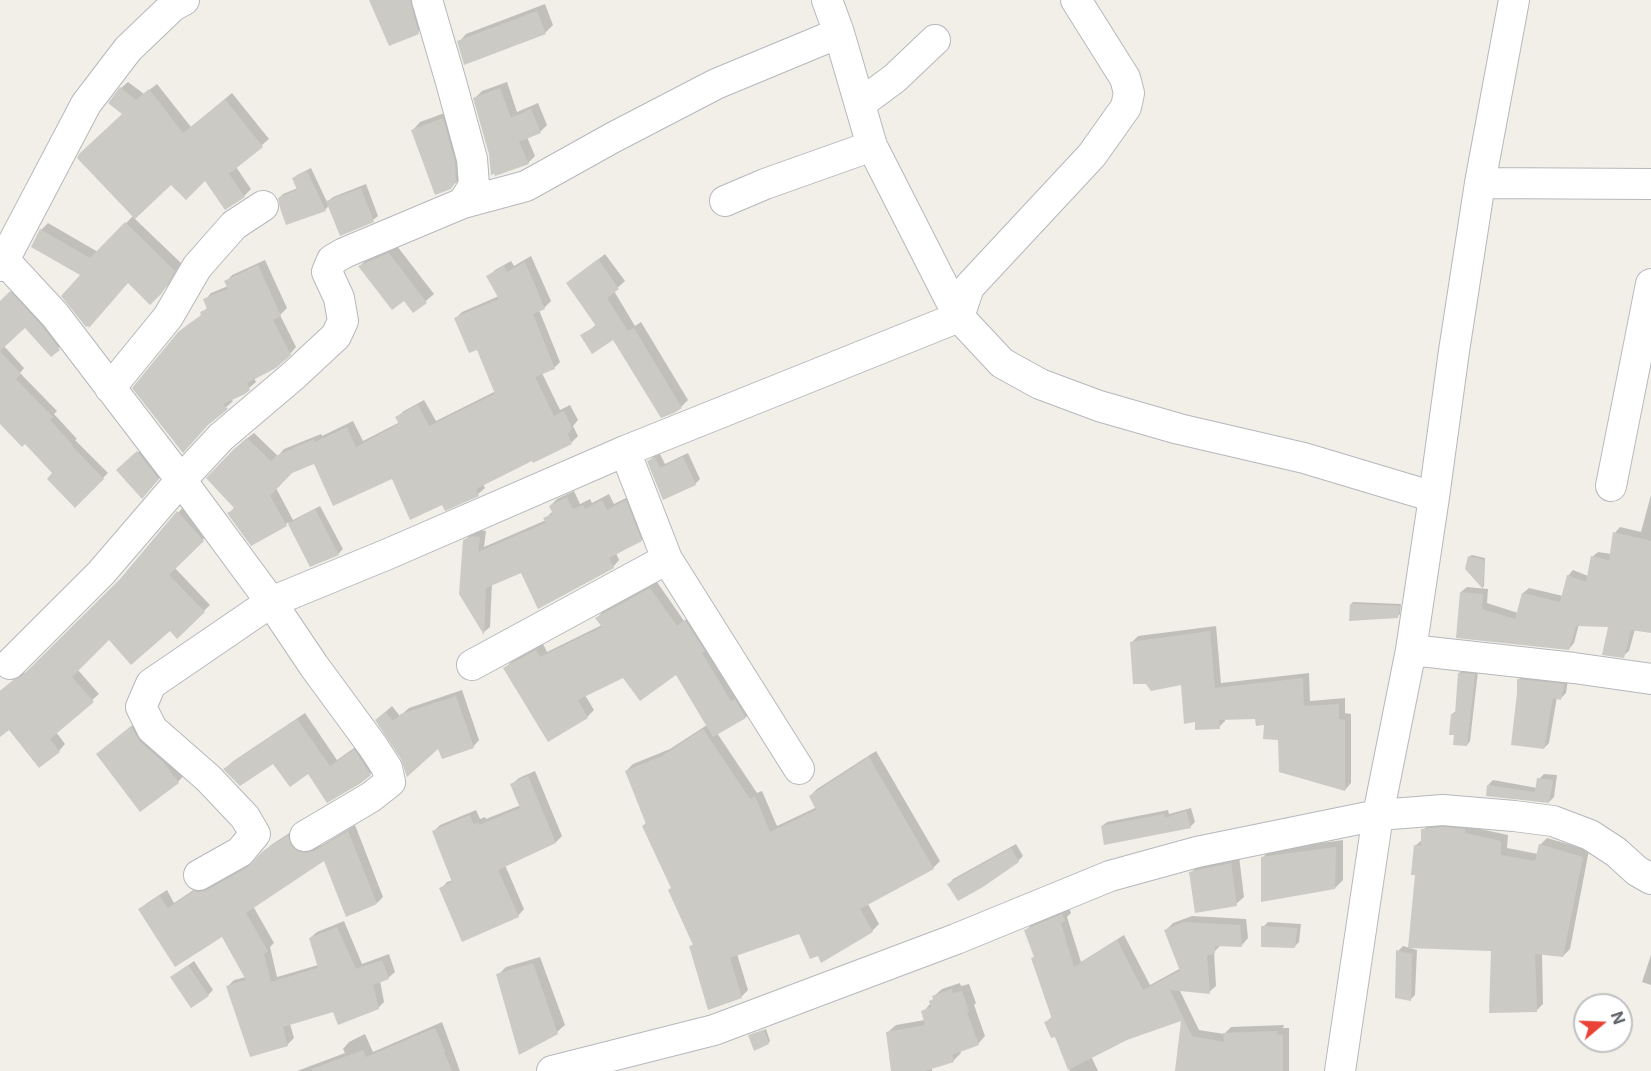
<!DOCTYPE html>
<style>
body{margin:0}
#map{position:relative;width:1651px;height:1071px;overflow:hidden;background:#f1efe8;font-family:Inter,sans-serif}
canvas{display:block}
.north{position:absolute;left:1573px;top:993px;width:60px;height:60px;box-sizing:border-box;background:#fff;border:2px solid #bfc1c3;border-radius:50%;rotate:71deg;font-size:16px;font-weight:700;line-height:24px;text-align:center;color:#5f6368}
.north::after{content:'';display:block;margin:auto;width:21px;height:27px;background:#ea4335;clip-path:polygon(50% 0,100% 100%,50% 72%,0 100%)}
</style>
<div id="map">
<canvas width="1651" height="1071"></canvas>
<div class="north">N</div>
</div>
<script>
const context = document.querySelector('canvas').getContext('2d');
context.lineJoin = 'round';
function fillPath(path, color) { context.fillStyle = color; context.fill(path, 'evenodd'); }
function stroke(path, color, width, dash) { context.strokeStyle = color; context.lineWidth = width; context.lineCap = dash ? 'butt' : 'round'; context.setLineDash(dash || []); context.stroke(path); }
fillPath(new Path2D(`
 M371,0H416L423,27L418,32Z
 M545,4L553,25L545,33L459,42L466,34Z
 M128,82L144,94L157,84L191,127L232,93L269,139L236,167L251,189L244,196L225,208L205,179L171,183L134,218L181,263L168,285L150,303L128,281L82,274L41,230L48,223L98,252L133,216L121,88Z
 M507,82L517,112L538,103L547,125L540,132L527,137L535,156L528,163L475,98L482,91Z
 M450,111L463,172L459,180L450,188L413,130L420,122Z
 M311,168L327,202L333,197L366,184L378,216L373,220L329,205L326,209L287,224L279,198L283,194L298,188L294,179L297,175Z
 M397,246L434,294L414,311L404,299L360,266L368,258Z
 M605,254L625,281L614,291L635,326L641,322L688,400L681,407L661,416L614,338L582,336L597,324L568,283Z
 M531,256L551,301L544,308L539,310L560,362L554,368L542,373L560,410L570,405L578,420L573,426L578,436L572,442L534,461L533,459L483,484L485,488L478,494L445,509L443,503L392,477L315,462L292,472L276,488L293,520L320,506L343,549L338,554L311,565L288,522L286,525L229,513L235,507L241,443L254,433L278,456L284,449L321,434L322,436L353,421L363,441L400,422L397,417L404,411L424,400L436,421L496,391L478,348L456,318L462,312L499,296L488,277L495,270L511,261L514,266Z
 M265,260L287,308L280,315L296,347L290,354L254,378L256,382L249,388L231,399L233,401L210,422L202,313L208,307L205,300L211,293L228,286L226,282L232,275Z
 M15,288L63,344L59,348L25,325L4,346L24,368L20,373L57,411L54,414L77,439L75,440L108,473L75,506L54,473L25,442L0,422V302Z
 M143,448L163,474L146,492L123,465Z
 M688,453L700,479L695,484L663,498L649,461L654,456L660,454L665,464Z
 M574,491L580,504L590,499L592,503L609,494L614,504L632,495L647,533L641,540L616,553L619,560L613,567L522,571L492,583L490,627L484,632L464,541L471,534L480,530L486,531L484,547L546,520L545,519L553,511L550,506L557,499Z
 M1651,495V632L1635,629L1629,651L1623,656L1610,626L1579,624L1574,643L1569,649L1457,636L1461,592L1467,587L1488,589L1487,603L1518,613L1523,593L1529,588L1563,596L1568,576L1573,570L1588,576L1592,557L1598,552L1611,554L1615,533L1620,527L1641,532Z
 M184,506L210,533L174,567L210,605L177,637L170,628L110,638L78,670L99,694L56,732L65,744L59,751L9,728L0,726V691L20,675L30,670L121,580Z
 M1472,555L1485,558L1484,586L1483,587L1467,569L1470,556Z
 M657,582L684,621L692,615L752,710L746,717L717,733L757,793L762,791L777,826L817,807L810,796L817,789L876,751L940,861L933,868L868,904L879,924L872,931L818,954L800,932L737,954L748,990L741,997L691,947L694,943L672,888L643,826L647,822L626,771L633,764L670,749L707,725L677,673L624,676L585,695L594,710L587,717L549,740L505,668L512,661L543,644L547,652L602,625L597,618L603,611Z
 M1353,602L1401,604L1400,614L1398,616L1351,604Z
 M1216,626L1221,683L1309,673L1310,701L1345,698V713L1351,714V783L1345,790L1256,717L1225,718V721L1219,727L1197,720L1182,683L1131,643L1138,636Z
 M1463,670L1478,671L1470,741L1467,745L1455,734L1452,714L1456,711L1459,673Z
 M1523,675L1568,680L1566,693L1561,698L1557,697L1549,743L1544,748L1518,680Z
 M462,690L479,740L473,747H439L403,758L383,714L392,706L400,716L409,708Z
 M305,713L337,760L361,743L377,767L370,774L308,772L274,762L225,769L232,762Z
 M139,720L185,774L178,782L98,754Z
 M535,771L562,836L556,842L505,865L524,909L518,916L441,889L447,882L453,880L433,832L440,825L476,810L480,819L485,817L486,819L521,805L512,784L519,778Z
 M1544,774L1557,775L1554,797L1549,802L1488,785L1493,780L1537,788L1539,779Z
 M1191,808L1195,822L1190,827L1102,826L1107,822L1168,810L1169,814Z
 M1430,823L1471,827L1508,835L1507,848L1538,854L1540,845L1547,838L1589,850L1570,949L1563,956L1542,954L1543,1004L1536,1011L1492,950L1417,874L1415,846L1423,839V830Z
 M355,825L383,897L377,903L325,859L253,906L274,943L270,947L277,977L318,965L310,938L317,932L344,921L362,964L389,954L395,972L388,978L380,981L384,1002L378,1008L334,1011L290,1024L294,1038L287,1045L228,986L234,980L246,977L222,935L140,909L147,903L167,890L174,903L201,885L207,886L215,884L256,861L271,845L294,830L313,847L322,845Z
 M1343,840V880L1335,888L1262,858L1270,850Z
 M1016,844L1023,856L1018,861L949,884L953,879Z
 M1239,856L1244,897L1236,904L1191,873L1198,865Z
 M1069,908L1071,913L1067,917L1081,962L1124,935L1150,985L1181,968L1166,930L1173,923L1192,916L1246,919L1248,938L1242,945H1221L1214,952L1216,986L1209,992L1179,989L1199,1030L1224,1034L1231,1027L1284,1025L1283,1028H1289V1071H1177L1182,1019L1126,1039L1091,1056L1098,1071H1070L1055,1036L1046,1022L1053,1016L1033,958L1035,956L1026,930L1033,923Z
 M1268,922L1301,924L1299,942L1294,947L1263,927Z
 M1403,946L1417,950L1415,995L1410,1000L1398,951Z
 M1651,955V985L1642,982Z
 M540,957L565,1025L557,1032L498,975L506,967Z
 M194,961L213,990L208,995L172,977Z
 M960,983L961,986L969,984L976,1003L974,1005L985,1036L978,1044L960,1051L961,1053L953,1061L932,1067V1071H892L888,1032L896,1025L925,1020L923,1012L930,1004L935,998L934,996L942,989Z
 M442,1022L460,1071H297L345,1053L343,1049L349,1042L365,1034L373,1052Z
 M766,1029L770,1041L768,1043L752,1034Z`), '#0003');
fillPath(new Path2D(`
 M369,0H410L419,34L389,46Z
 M537,11L546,34L464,65L457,41Z
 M120,87L136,100L149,89L183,133L225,99L263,147L229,174L245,197L225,210L205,181L186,200L171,185L135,219L77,158L79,154L122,114L108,103Z
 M500,88L511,118L531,109L541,133L519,142L529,164L495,176L494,174L491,175L489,154L473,98Z
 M443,118L455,162L456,181L451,189L435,195L411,130Z
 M307,171L326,211L286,225L280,208L278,198L297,190L292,178Z
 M361,188L374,222L340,236L326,201Z
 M125,222L175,271L162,293L150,305L128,283L89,328L88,326L86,327L61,296L80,275L31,247L40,229L90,258Z
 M389,253L427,303L413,313L404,301L392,310L358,266Z
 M598,259L619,289L607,298L628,331L634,328L682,408L674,413L661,418L613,340L592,354L580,335L596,326L566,283Z
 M525,262L545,309L533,314L555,369L535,377L554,416L564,411L572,428L568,434L572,444L533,463L532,461L476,489L479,496L445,511L442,505L410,520L392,479L333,506L314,464L292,473L270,496L287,526L251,546L227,513L235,509L206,478L233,450L247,438L271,461L276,456L314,439L315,442L347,427L356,447L399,424L395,417L418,405L429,426L495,394L477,350L469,353L454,318L499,299L486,276L504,266L507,272Z
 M258,265L281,316L273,320L291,355L276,368L247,383L250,390L245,394L223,404L228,409L208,425L183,453L132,388L178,332L201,315L200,312L207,309L203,299L228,289L224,281Z
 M10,291L42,326L60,350L51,357L25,328L0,351V301Z
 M0,351L21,374L16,379L53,417L50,420L73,445L72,446L104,479L75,508L47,479L52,473L25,444L22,447L0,424Z
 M137,451L159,479L142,499L116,470Z
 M655,457L660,468L683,457L696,485L663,500L647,461Z
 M567,497L573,509L583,505L585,509L602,500L607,510L626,500L642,541L609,558L614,568L538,609L521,573L486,588L484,635L459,594L463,540L472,536L480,537L478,552L546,523L543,518L553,514L549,506Z
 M315,509L339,555L310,567L288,524Z
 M177,511L204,541L169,575L205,612L177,639L170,631L131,665L109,640L72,677L94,702L50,739L60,752L39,768L9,730L0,737V691L12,681L22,676L120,579Z
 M1613,532L1651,541V633L1631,630L1624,658L1602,655L1608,627L1576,626L1569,650L1456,638L1460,592L1483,594L1482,609L1515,619L1522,593L1560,602L1567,575L1586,582L1591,556L1609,560Z
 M1468,556L1484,560L1483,589L1465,569Z
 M650,588L677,626L685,620L705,651L702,653L731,701L735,699L746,718L713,737L676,675L640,701L623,678L578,700L588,718L548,742L503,668L536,650L540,657L602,627L595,618Z
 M1350,604L1400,606L1398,618L1349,621Z
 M1210,631L1215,688L1303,678L1304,706L1339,704V719L1345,720V791L1279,772L1278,740L1263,739L1264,725L1256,726L1255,719L1219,720L1220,729L1195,730V722L1184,724L1181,685L1151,691L1146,684H1133L1130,642Z
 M1458,673L1475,674L1467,746L1453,745L1454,735H1449L1451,714H1455Z
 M1517,679L1564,684L1561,700L1553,698L1544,749L1511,745L1517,693Z
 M456,696L474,748L442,759L438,749L407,777L401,759L375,720L385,712L393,721L401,714Z
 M297,719L330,766L354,749L371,775L361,783L327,803L308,774L290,787L273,764L240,786L223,769Z
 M131,726L140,742L162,761L179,783L140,812L96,754Z
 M703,729L750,799L755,796L770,832L816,810L809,796L869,757L934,869L860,909L873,932L821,963L818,956L810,959L799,934L730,958L742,998L708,1010L689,946L693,945L668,890L671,888L642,826L646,824L625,771L662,756Z
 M528,776L556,843L498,870L519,917L462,942L439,888L452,882L432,831L470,815L473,824L478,823L479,825L520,808L510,784Z
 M1537,778L1553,780L1549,803L1486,796L1487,785L1535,792Z
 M1186,811L1191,828L1104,845L1101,826L1164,814L1165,818Z
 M1443,827L1465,829V833L1501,841V855L1535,861L1539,844L1583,857L1563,957L1535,954L1537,1012L1489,1013L1491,951L1408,948L1415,875H1411L1414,845L1421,846V829Z
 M348,831L377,904L346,917L324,861L246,913L268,951L264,954L271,982L318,968L309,938L337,927L356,969L382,960L389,979L373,985L379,1009L338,1025L333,1012L283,1027L288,1046L250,1057L226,986L246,980L222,937L175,967L138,909L160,896L168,908L194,891L199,892L207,890L248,867L263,851L288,835L291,845L297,851L306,853L314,851Z
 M1336,847L1335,889L1261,902V857Z
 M1011,848L1019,862L983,887L958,901L947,884Z
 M1231,863L1237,906L1195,913L1189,872Z
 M1062,914L1065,921L1061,923L1074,967L1117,940L1143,990L1180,971L1164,930L1184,922L1240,925L1242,947L1215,946V953L1207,956L1210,994L1170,990L1192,1036L1224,1042L1223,1033L1278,1031L1277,1034L1283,1035V1071H1175L1181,1021L1127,1040L1068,1070L1055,1037L1051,1038L1044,1022L1052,1019L1031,958L1034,957L1024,930Z
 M1261,926L1297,928L1295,948L1261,947Z
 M1396,950L1412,954L1411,1001L1395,998Z
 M533,963L558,1034L519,1055L496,974Z
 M188,965L209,996L191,1008L170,977Z
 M952,989L953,993L962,991L969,1012H967L979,1045L952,1055L954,1062L925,1071H891L886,1032L925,1025L921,1011L931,1007L929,1001L933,999L932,996Z
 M435,1028L445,1051L444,1052L452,1071H312V1069L363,1050L366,1057Z
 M764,1030L769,1044L754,1051L748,1035Z`), '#cccac5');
const minor = new Path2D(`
 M827,0L839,33L872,146L959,317L1002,363L1040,384L1099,406L1179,429L1304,458L1434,497
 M860,104L895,78L935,40
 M1480,183L1651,184
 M725,201L765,184L872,146
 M463,203L526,186L614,137L716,84L839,33
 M4,260L55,315L181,480L271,602L314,666L372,745L387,768L390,782L371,797L305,836
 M0,266L4,260L86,104L128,49L173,6L184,0
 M110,388L168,317L197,267L234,225L263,206
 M625,451L667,559L799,769
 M1611,486L1651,284
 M1411,650L1574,668L1651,679
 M10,664L101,573L181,480L221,437L293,376L336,336L343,321L339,298L327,272L332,260L344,253L463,203L474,185L472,159L451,82L427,0
 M472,665L667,559
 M199,875L240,852L255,834L245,817L208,778L152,729L141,707L151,684L271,602L388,554L625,451L959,317L969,287L1092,155L1126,107L1129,93L1125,78L1076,0
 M552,1071L714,1030L956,939L1110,876L1197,852L1378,815L1443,810L1514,816L1553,821L1590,835L1616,852L1637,871L1651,879
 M1340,1071L1378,815L1411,650L1434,497L1454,351L1480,183L1514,0`);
stroke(minor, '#b5b8bc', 32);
stroke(minor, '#fff', 30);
</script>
